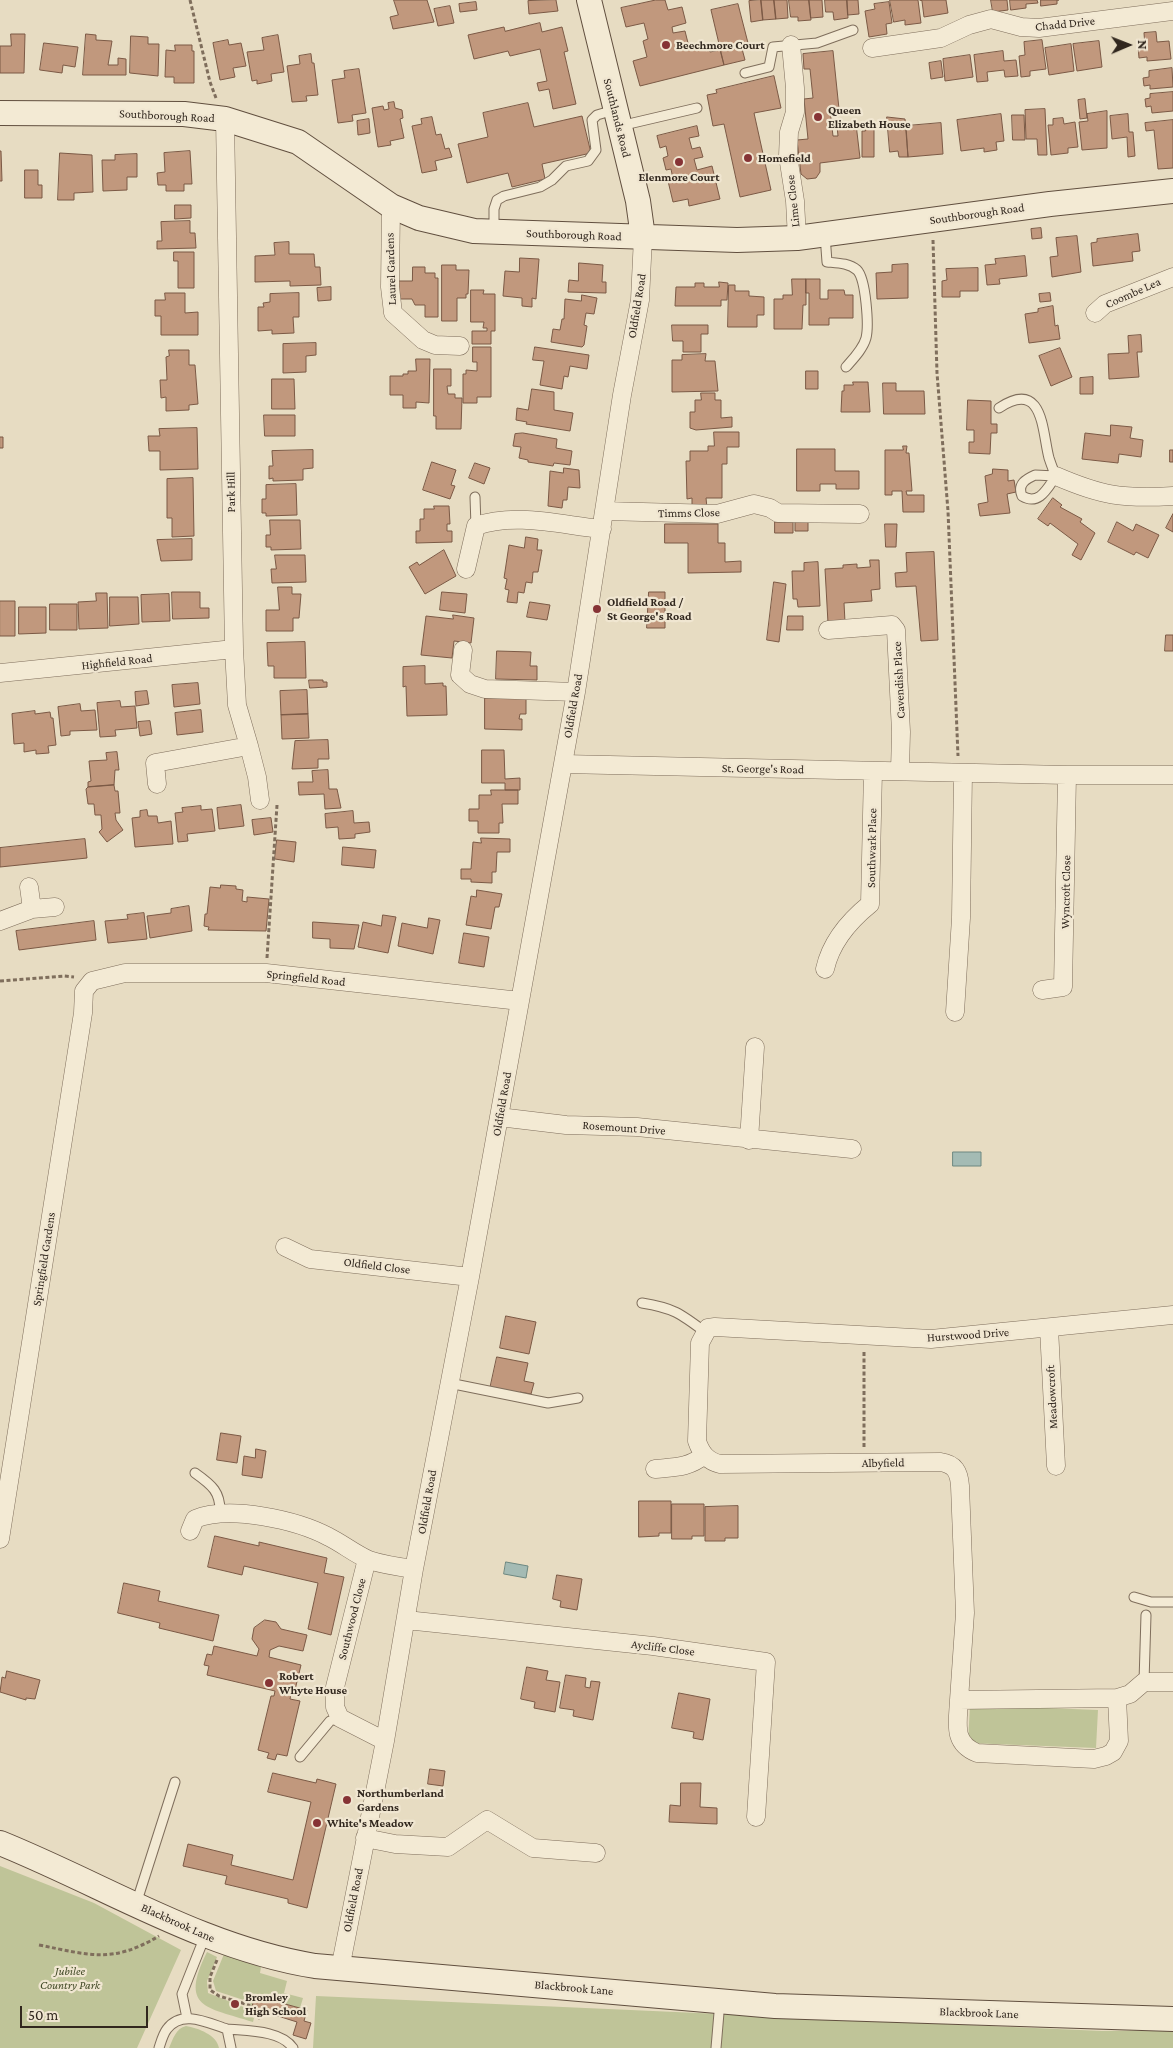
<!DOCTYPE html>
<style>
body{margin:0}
#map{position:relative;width:1173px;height:2048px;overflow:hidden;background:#e7dcc2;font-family:"Crimson Pro",serif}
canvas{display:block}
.north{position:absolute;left:1103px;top:20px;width:50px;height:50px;-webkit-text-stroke:4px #f0e6d1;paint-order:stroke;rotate:89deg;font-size:14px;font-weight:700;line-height:20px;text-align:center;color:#31271e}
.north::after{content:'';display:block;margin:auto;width:18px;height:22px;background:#31271e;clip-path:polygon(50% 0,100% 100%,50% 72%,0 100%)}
.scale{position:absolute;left:20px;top:2006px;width:128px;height:22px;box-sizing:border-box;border:2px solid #31271e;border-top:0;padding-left:6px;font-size:15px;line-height:18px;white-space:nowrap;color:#31271e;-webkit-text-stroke:4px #f0e6d1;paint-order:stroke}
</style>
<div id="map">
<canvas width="1173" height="2048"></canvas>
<div class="north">N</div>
<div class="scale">50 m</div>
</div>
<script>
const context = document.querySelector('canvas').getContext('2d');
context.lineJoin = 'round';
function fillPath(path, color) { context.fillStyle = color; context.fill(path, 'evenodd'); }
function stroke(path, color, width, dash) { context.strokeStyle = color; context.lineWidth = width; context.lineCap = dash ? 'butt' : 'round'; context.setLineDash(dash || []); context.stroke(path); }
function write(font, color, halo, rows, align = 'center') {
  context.font = font + ' "Crimson Pro",serif'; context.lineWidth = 4.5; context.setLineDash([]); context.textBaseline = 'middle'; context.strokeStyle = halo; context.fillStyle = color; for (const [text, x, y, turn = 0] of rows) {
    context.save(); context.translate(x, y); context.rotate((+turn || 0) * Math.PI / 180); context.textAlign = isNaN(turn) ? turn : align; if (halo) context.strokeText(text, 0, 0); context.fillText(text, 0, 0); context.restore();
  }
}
fillPath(new Path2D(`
 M970,1705L1098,1710L1096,1748L968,1743Z
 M0,1866L94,1903L181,1950L137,2048H0Z
 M207,1952L217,1957L207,1981L208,1993L246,2008L248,2014L254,2018L253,2022C206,2007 179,2008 207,1952Z
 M224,1954L261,1967L260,1973L287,1981L284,1993L303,1998L300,2008L256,1996L251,2010L250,2002L216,1991L213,1981Z
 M316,1996L1102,2031L1173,2030V2048H313Z
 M186,2026C198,2028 217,2035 219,2048H169C173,2039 176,2028 186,2026Z`), '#bfc498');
const water = new Path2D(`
 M953,1152H981V1166H953Z
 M506,1562L528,1566L526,1578L504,1574Z`);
fillPath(water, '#a4bbb4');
stroke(water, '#6c8780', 1);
const building = new Path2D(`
 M394,0H427L434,22L393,29L390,17L398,15Z
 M556,0L558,11L529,14L528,1Z
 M656,0H665L668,10L682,7L686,23L672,27L673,33L685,31L689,47L708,43L710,52L720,50L724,65L640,86L633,61L647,57L643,41L648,39L644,23L626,27L621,8Z
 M761,0H774L776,19L763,20Z
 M761,0L763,20L751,22L749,1Z
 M774,0H787L788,18L776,19Z
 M789,0H809L811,20L798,21V17H791Z
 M809,0H822L823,17L811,18Z
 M825,0H847L848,18L834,20L833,12H826Z
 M847,0H858L859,14L848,15Z
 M890,0H918L921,23L905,25V20L894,22Z
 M920,0H946L948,13L924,17L922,1Z
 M991,0H1007L1008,10L993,12Z
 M1010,0H1037L1038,3L1026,4V8L1011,10Z
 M1041,0H1059H1057V4L1041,6Z
 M476,2L477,10L460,12L459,4Z
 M889,2L892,23L886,24L887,34L869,37L865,11L875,9L874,4Z
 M738,4L748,43L741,45L745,60L724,65L711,10Z
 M450,6L454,23L438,26L434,9Z
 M540,23L542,32L562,27L568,51L564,52L576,104L553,109L549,89L539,91L537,83L547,81L540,49L510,56L508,51L474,59L468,35L504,27L505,31Z
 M1156,32L1157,42L1169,41L1171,59L1147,61V57L1139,58L1138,46H1145L1144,33Z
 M11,34H25L24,73H0V46H11Z
 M86,34L96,35V40L112,41L108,65H118V58L126,59V75H83Z
 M278,35L284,72L271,74L272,81L257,84V80L252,81L247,52L264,50L262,38Z
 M131,36L148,37V44H159L158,76L130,73Z
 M228,40L229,45L241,43L246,66L233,68L235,77L220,80L213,43Z
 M1042,40L1046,69L1030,71V76L1021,77L1019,56L1025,55L1024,42Z
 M1099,41L1102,67L1077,71L1073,44Z
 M44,43L78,47L75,67L63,65L62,73L40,70Z
 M1071,44L1074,71L1049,75L1045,48Z
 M175,45H192V51H194V83H174V77H165L166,50L175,51Z
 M833,51L839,109L830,110L833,136H838L837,126L856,124L860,158L820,163V172L816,178L807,179L801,174L797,140L808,139L804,99L813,98L810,69H804L803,54Z
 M1003,51L1004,61L1016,60L1018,76L1005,77L1004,70L987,72L988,81L977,82L974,55Z
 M311,54L312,63H314L318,95L306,96L307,101L292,102L287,66L300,64L299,56Z
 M970,55L973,77L945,81L943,59Z
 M941,61L943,77L931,79L929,63Z
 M1172,68L1173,87L1150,89V85L1144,86L1143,78L1149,77V71Z
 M359,69L366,113L352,115L353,121L338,123L332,80L345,78L344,71Z
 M774,76L781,108L754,113L771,190L740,197L724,124L713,126L707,95L717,93L716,90Z
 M1173,92V111L1152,113L1151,106L1146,107L1145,99L1150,98V94Z
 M1085,99L1087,118L1080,119L1078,100Z
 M394,102L395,108L402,110L403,118L400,119L404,138L390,141L391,145L378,147L372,108L383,106L384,110L389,109L388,103Z
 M528,103L534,127L582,116L591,153L542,164L545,179L512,187L508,173L467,183L458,144L488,137L483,113Z
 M1045,109L1047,155H1038L1037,139H1026L1025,110Z
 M1107,111V148L1082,150L1079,122L1088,121L1087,114Z
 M1001,114L1004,141L996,142L997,150L984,152V148L961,151L957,120Z
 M1128,114L1129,132H1133L1135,156L1128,157L1127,137L1112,139L1110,116Z
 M1012,115H1024L1025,140H1013Z
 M432,117L436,135L441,134L445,149L449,148L452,157L435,161L437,170L422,173L412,126L422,124L421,119Z
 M887,117L905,119L908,157H899L898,151L890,152Z
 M1063,118L1064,124L1075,122L1078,147L1068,148V153L1051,155L1048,125H1053V119Z
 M369,119L370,133L358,135L357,121Z
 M1173,120V168L1158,169L1154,130L1146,131L1145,123Z
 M941,123L943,154L908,157L906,126Z
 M865,125H874V157H862V131H865Z
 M697,126L699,136L689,138L692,149L700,147L703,157L694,159L697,170L712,166L720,199L689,206L688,199L673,202L668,181L673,179L671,169L666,170L663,158L668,156L666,146L660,148L657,136Z
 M0,151H1L2,181H0Z
 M190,151L192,184H184V191H166V185H158L157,173L165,172L164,153Z
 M60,153L92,155L93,192L74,193V200H58Z
 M137,154V177H127V190L103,191L102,160H115V155Z
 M25,170H38V185H42V198H25Z
 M175,205H191V218L175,219Z
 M190,221V233H195L196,248L157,249V241H162L161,222Z
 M1041,228L1042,238L1032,239L1031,229Z
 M1138,234L1140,251L1132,252L1133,261L1093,266L1091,243L1097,242V239Z
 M1077,236L1081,272L1052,277L1050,257L1058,256L1056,238Z
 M289,242V254H314L315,267H320L321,285L290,286V281L255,282V256L275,255L274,243Z
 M174,252H194V288H178V261H174Z
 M1025,256L1027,276L999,279L1000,284L987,285L985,265L996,264L995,259Z
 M520,258L539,259L536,299L532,298V307L522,306V298L503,296L505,271L519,272Z
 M579,263L603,265L602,282H606V293L568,292L569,280L578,281Z
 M908,264V298L877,299L876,273L892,272V265Z
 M442,265H456V270H469L468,294H466V298H457V321H442Z
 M413,267H425V273H435V278H438V317H425V305H415L412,299H399L398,281H412Z
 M978,268V291H960V297H942V281L947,280L946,269Z
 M792,279H806V305H803L802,329H774V299H783V295H792Z
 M806,279H820V299H828V290H844L845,295H853V318H829V325H809V293H806Z
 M719,282L728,283L727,300H721V306H675L676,287H695V283H704V287H719Z
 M729,285H735V291H749V296L764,297V315H757V327H728Z
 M331,287V300L318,301L317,288Z
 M471,290H484L483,294H495V331H491V344H472V331H487V328H483L484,322H471Z
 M165,293H185V313L198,312V335H161V316H155V300H165Z
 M299,293V317H293L294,333L272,334V330L258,331V307H264L263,303L270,302V294Z
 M1050,293L1051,301L1040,302L1039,294Z
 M582,295L597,298L594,314L586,313L584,325L587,326L584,345L582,347L551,342L553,329L560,330L562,319H564L565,299L581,301Z
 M1053,306L1055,326L1058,325L1060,339L1029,343L1025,314L1038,312V309Z
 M672,325H708V334H701V352H683V341H673Z
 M1141,335L1142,352H1137L1139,377L1109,379L1108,354L1129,353L1128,336Z
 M316,343V355L306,356V372L283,373V344Z
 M473,347H491V397H477V403H463V374H466V370L477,371V362H473Z
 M535,347L589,355L587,369L570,366L568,377L564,376L562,389L540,385L544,361L533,360Z
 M1060,348L1072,377L1051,386L1039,356Z
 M169,350H189V365H195L198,404L189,405V410L166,411V397L161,398L160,380H167L166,357L169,356Z
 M706,354L705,361H715L718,391L672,392V360H682V355Z
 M416,359H430L429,403L416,402V408H403V395H390V376H403V374H408V371H416Z
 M434,369H451V386H447L448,394H455V398H462L461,429H436V416H434Z
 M806,371H818V389H806Z
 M1093,377V394H1080V378Z
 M272,379H294L295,409H272Z
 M853,382H868L870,412H841L842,391H844V385H853Z
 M883,383H896V391H924L925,414H884Z
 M532,389L554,392V410L573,413L570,431L526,424L527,422L516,420L517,408L528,410Z
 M701,393H715V400H721V418L732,417V427L696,430L690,428V412H695V400H701Z
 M968,400L991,401V424H997V433H991L990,454L969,453V442H974V430H967Z
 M264,415H295V436H265Z
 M1111,425L1132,427L1130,438L1143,440L1141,457L1119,454L1118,463L1082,459L1085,433L1110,436Z
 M197,428L198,469L160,470V451H149L148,436H160L159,429Z
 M714,432H739V447H727V464H722V498H706L707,508H692V498L687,499L686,461H690V451H708V446H714Z
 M523,433L557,439L556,448L572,451L570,465L554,463L553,466L528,462V460L519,458L521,447L513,446L515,434Z
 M0,437H3V448H0Z
 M903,446H907L906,453H909L912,491H906L907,495H924V512H903L902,491H892V495H885V450H903Z
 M797,449H835V471H859V489H836V484H820V491H797Z
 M313,450V468L303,469V480L273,481V478L269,479V466H273L272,451Z
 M1170,450H1173V462H1170Z
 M432,462L456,470L451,485L455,486L450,499L423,490Z
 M475,463L490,468L484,484L469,478Z
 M564,468L579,470L580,488L568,487L567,500H563L562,508L548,506L550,471L563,473Z
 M993,469L1008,470V481L1014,480L1016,492L1007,494L1010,513L980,516L978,504L988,502L985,476L992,474Z
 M193,478L194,536L172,537V518H167V479Z
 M296,484L297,515L266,516V513H262V499H266V485Z
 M1053,498L1062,505L1060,507L1082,519L1080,522L1095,533L1081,560L1072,555L1078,544L1050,523L1048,526L1038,519Z
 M434,506H449L450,524H447V531H452V542L416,543V531H420V519H424V509H434Z
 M1173,514V532L1166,528Z
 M270,520H300L301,549L271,550V547H266V535H270Z
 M808,521V531H795V522Z
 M775,522H793V533H775Z
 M1117,522L1133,531L1136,524L1159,535L1148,558L1136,552L1134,555L1108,542Z
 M665,524H718V543H725V562L741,561V572L688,573V543H665Z
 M885,524H897L896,547H886Z
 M526,537L538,539L537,550H542L538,572H533L532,583L526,582L524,593L518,592L517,603L507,602L509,590L505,589L507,579L504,578L509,545L524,548Z
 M192,539V560L161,561L157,540Z
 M444,550L456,576L425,594L409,567L417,562L419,565Z
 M934,552L938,640L921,641L916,586L896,587L895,573L907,572L906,553Z
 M275,555H305L306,582L272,583L271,569H276Z
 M870,560H879L880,589L871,590L872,601L844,603L845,622L828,623L825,569L843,568V565L857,564V568L870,567Z
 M818,562L820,606L798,607L797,599H793L792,571H804V563Z
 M774,582L786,584L779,642L767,640Z
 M278,587H292V594H301L299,618H293V631H266V610H279Z
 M172,592H200V608H209V618L173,619Z
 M442,592L467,594L465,613L440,610Z
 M649,592H665V628H647Z
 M96,593H107L108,628L79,629L78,602L96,601Z
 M169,594L170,621L142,622L141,595Z
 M110,597H138L139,624L110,626Z
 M0,601H15V636H0Z
 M530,602L550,605L547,620L527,617Z
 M50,604H77V630H50Z
 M19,607H46V633L19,634Z
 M453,615L474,618L471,643L454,641L452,658L421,655L426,616L453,619Z
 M788,616H803V630H787Z
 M1166,635H1173V651H1165Z
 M305,642L306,678H274V666H268L267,643Z
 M497,651L531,652L530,666H537V680L496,679Z
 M425,666V684L443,683V686H446L447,715L407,716L406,686L403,687V667Z
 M309,680H323V682H327V687L310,688Z
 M198,683L200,704L174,707L172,685Z
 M307,690L308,714L281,715L280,691Z
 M147,691L149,704L136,706L135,692Z
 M485,698H526V714H520L519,719H522V730L485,729Z
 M120,701L121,707L135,706L137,728L115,730L116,736L100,737L97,703Z
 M80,704L81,711L95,710L97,730L70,731V735L61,736L58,707Z
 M201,710L203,732L177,735L175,713Z
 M35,711V714L50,712L51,718H53L56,745L48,746L49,753L36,754V750L24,752V743L14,744L12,714Z
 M308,714L309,738L282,739L281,715Z
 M150,721L152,734L140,736L138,722Z
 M328,740L329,759H318V768L292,769L295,741Z
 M482,750H504L505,779L520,778V790H505V783H482Z
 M117,752L119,770H115L114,785L88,787V782L91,781L89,761L107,760L106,753Z
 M328,770L329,789H337L341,808L325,809L324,794L299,795L298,782H313L312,771Z
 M114,785L115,791H118L120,813H115L116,820L123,830L107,842L99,832L102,829L101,815H95L94,804H88L86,789L88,787Z
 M491,790H518V804H502L503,823H499V833H478V821H469V809H479V795H491Z
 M241,805L244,826L219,829L217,808Z
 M201,806V810L212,809L215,831L187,834L188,841L178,842L175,813L183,812L182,808Z
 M147,810L148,816H157L158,823L171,821L173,844L135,847L132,818L140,817V811Z
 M353,811L354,823L369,822L370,832L355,834V838L339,839L338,827L326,828L325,814Z
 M271,818L273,832L254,835L252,820Z
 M481,838L510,839V852H497L496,872H492V883L471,882V879H461V869H471L473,842L481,843Z
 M85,839L87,858L0,867V848Z
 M277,840L296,842L294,862L275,859Z
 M343,847L376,850L374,868L342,865Z
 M221,885L236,886V889L243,890L242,901L247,902V897L269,899L266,931L208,930L209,927L204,926L205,914H207L210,887L220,888Z
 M477,890L502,894L499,907H495L491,929L466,925L471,896L476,897Z
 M189,906L192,931L150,938L147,916L171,913V909Z
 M144,913L147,939L108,943L105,921L128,919L127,915Z
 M383,915L396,917L388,953L358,947L363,922L381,926Z
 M429,918L440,920L433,954L398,946L402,923L427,928Z
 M94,921L96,940L19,950L16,931Z
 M313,922L359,925L354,949L330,948V939L313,938Z
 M464,933L489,937L484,967L459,963Z
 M506,1316L536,1322L529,1354L500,1348Z
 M497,1357L528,1363L524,1381L534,1383L531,1394L520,1392V1395L490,1389Z
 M221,1433L241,1436L237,1463L217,1460Z
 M256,1449L266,1451L262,1478L242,1475L244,1456L255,1458Z
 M639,1501H671V1533H659V1536L639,1537Z
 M672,1504H704V1536H692V1539H672Z
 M738,1506V1538H725V1541H705V1507Z
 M215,1536L259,1546V1542L327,1558L324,1573L344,1577L331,1635L308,1629L318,1583L244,1566L242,1575L208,1567Z
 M557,1575L582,1579L577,1610L560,1607L561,1601L553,1599Z
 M124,1583L160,1591L158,1601L219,1615L213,1641L159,1628L160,1623L118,1613Z
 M265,1620L276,1622L281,1629L307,1635L303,1651L279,1646L270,1650L269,1657L301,1665L294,1694H291L290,1699L300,1701L287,1756L277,1754L275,1760L267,1758L269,1753L258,1750L271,1696H274L275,1691L207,1675L209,1666L204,1665L207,1654L212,1655L214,1646L257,1656L259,1649L252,1639L254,1628Z
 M527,1667L548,1671L546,1680L560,1682L555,1712L534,1708L535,1702L521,1699Z
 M7,1671L40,1680L35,1699L26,1698V1700L0,1692L2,1677L5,1678Z
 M566,1675L586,1678L585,1687L590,1688L591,1681L600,1682L593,1720L573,1716L574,1710L560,1708Z
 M679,1693L710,1699L703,1740L693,1738L694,1732L672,1728Z
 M430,1769L445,1771L443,1786L428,1784Z
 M273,1773L316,1783L317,1779L336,1784L307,1908L288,1903V1899L225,1884L227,1876L183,1866L188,1844L233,1855L231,1865L293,1880L311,1802L268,1792Z
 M681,1783H701L700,1807L717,1808V1824L669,1822L670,1805L680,1806Z
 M256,1996L307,2010L304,2021L311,2023L306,2039L293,2035L297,2022L262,2011V2013L251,2010Z`);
fillPath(building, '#c1987d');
stroke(building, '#7b5945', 1);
const lane = new Path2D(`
 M745,73L769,67L773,47L817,43L853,30
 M620,126L697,108
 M494,231V209L497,200L504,196L540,187L552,180L566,166L588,161L596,150L592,120L597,115L614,110
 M825,235L827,262C837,263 849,263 857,270C866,279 869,326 866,338C863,349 853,359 846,367
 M999,408C1044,378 1042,432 1049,458C1051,464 1053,470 1056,476
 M1035,475L1056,476C1047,489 1039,506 1022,496C1017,484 1026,479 1035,475Z
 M475,497L476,526
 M642,1303C673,1308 680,1313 705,1332
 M449,1383L548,1403L578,1398
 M195,1473C212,1485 221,1492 220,1514
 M1134,1597L1151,1602H1173
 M1144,1682L1146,1615
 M300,1757L330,1721L340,1718
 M136,1904L175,1782
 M187,2018L182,1994L205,1936
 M227,2029C247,2031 281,2030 293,2048
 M159,2048C161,2042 163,2034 167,2029C182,2009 208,2023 227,2029L231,2048
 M716,2048L720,2001`);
const street = new Path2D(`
 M791,45L795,88V112L789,132L788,156L795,201L797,238
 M872,48L941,38L969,25L991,19L1021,27L1039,28L1173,11
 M391,206L390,287L393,313L423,340L435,345L460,346
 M1095,313L1105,304L1173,277
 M1056,476C1102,496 1123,499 1173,496
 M605,511L717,514L754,504L770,508L778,513L860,514
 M466,569L476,526C515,512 561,525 602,529
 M828,630L892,625L896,630L901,732L900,771
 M463,650L460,675L470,684L485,689L576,692
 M0,673L234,649
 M249,746L257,777L260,800
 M563,764L1067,775H1173
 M157,784L155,763L249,746L237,705L234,649L225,119
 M29,887L32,909
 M0,921L32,909L55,907
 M825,969C831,942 849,921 870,904L873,771
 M1042,990L1063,987L1067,775
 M955,1012L961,918L963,773
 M499,1117L566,1125L637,1127L852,1149
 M749,1140L755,1047
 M285,1247L310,1259L470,1277
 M1173,1315L931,1339L715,1327L708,1328L700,1343L697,1441C701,1453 707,1461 720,1464L940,1462C955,1464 959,1472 960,1486L965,1613L959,1700L1117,1698L1130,1694L1144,1682H1173
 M1049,1328L1056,1466
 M655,1469C674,1467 689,1468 704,1455
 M190,1531L195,1519C230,1505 297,1520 329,1537C343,1544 355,1554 369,1560C384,1565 399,1567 414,1569
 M0,1539L83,1013L84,991L92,981L125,973H266L520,1001
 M367,1559L335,1687V1707L340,1718L385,1741
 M406,1620L653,1646L766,1662L756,1817
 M959,1700C958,1723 952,1743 977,1753L1094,1759L1106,1756L1113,1752L1119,1741L1117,1698
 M365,1838L395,1844L448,1847L487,1820L533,1848L596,1853
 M340,1969L385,1741L414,1569L470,1277L576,692L622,395L640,300L643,237`);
const secondary = new Path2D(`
 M589,0L638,201L643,237
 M0,113L184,114L225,119L298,142L391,206L419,218L474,231L737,240L797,238L1050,204L1173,191
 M0,1843C104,1885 203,1948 315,1966L775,2006L1173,2019`);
stroke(lane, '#7f6e5c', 11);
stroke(street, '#7f6e5c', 19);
stroke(secondary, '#614f3f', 26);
stroke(new Path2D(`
 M190,0L210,82L216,98
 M933,240L937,373L948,511L958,756
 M267,958L277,805
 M0,981L64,976L74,977
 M864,1447V1350
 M39,1945C90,1955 112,1964 159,1936
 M217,1960L210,1977V1990L219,1996L249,2005L250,2012L259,2017L258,2019`), '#7f6e5c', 3, [4, 2.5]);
stroke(lane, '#f3ead4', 9);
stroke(street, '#f3ead4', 18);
stroke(secondary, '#f3ead4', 24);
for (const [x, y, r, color] of [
 [666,45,5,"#863335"],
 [818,117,5,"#863335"],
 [748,158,5,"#863335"],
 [679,162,5,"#863335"],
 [597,609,5,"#863335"],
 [269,1683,5,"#863335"],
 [347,1800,5,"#863335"],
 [317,1823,5,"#863335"],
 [235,2004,5,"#863335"]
]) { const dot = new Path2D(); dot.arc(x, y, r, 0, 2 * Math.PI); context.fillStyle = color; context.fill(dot); stroke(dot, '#f0e6d1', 2); }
write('12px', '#31271e', '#f0e6d1', [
 ["Chadd Drive",1065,24,-6],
 ["Southborough Road",167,116,3],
 ["Southlands Road",617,118,76],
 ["Lime Close",793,201,-96],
 ["Southborough Road",977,214,-8],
 ["Southborough Road",574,235,2],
 ["Laurel Gardens",391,269,-92],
 ["Coombe Lea",1133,293,-24],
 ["Oldfield Road",637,306,-81],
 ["Park Hill",231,492,-91],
 ["Timms Close",689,513,-1],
 ["Highfield Road",117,662,-6],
 ["Cavendish Place",899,680,-93],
 ["Oldfield Road",573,706,-80],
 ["St. George's Road",763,769,1],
 ["Southwark Place",872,848,-89],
 ["Wyncroft Close",1066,892,-89],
 ["Springfield Road",306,978,6],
 ["Oldfield Road",502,1104,-80],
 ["Rosemount Drive",624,1128,4],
 ["Springfield Gardens",44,1259,-81],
 ["Oldfield Close",377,1266,7],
 ["Hurstwood Drive",968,1335,-4],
 ["Meadowcroft",1052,1397,-93],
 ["Albyfield",883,1463,-1],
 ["Oldfield Road",427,1502,-80],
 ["Southwood Close",352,1619,-76],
 ["Aycliffe Close",663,1648,7],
 ["Oldfield Road",353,1900,-79],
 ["Blackbrook Lane",178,1923,24],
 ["Blackbrook Lane",574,1988,5],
 ["Blackbrook Lane",979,2013,2]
]);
write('bold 12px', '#31271e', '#f0e6d1', [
 ["Beechmore Court",676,45],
 ["Queen",828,110],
 ["Elizabeth House",828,124],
 ["Homefield",758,158],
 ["Elenmore Court",679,177,"center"],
 ["Oldfield Road /",607,602],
 ["St George's Road",607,616],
 ["Robert",279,1676],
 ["Whyte House",279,1690],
 ["Northumberland",357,1793],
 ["Gardens",357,1807],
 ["White's Meadow",327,1823],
 ["Bromley",245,1997],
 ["High School",245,2011]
], 'left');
write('italic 12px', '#424a27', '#f0e6d1', [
 ["Jubilee",70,1971],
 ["Country Park",70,1985]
]);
</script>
